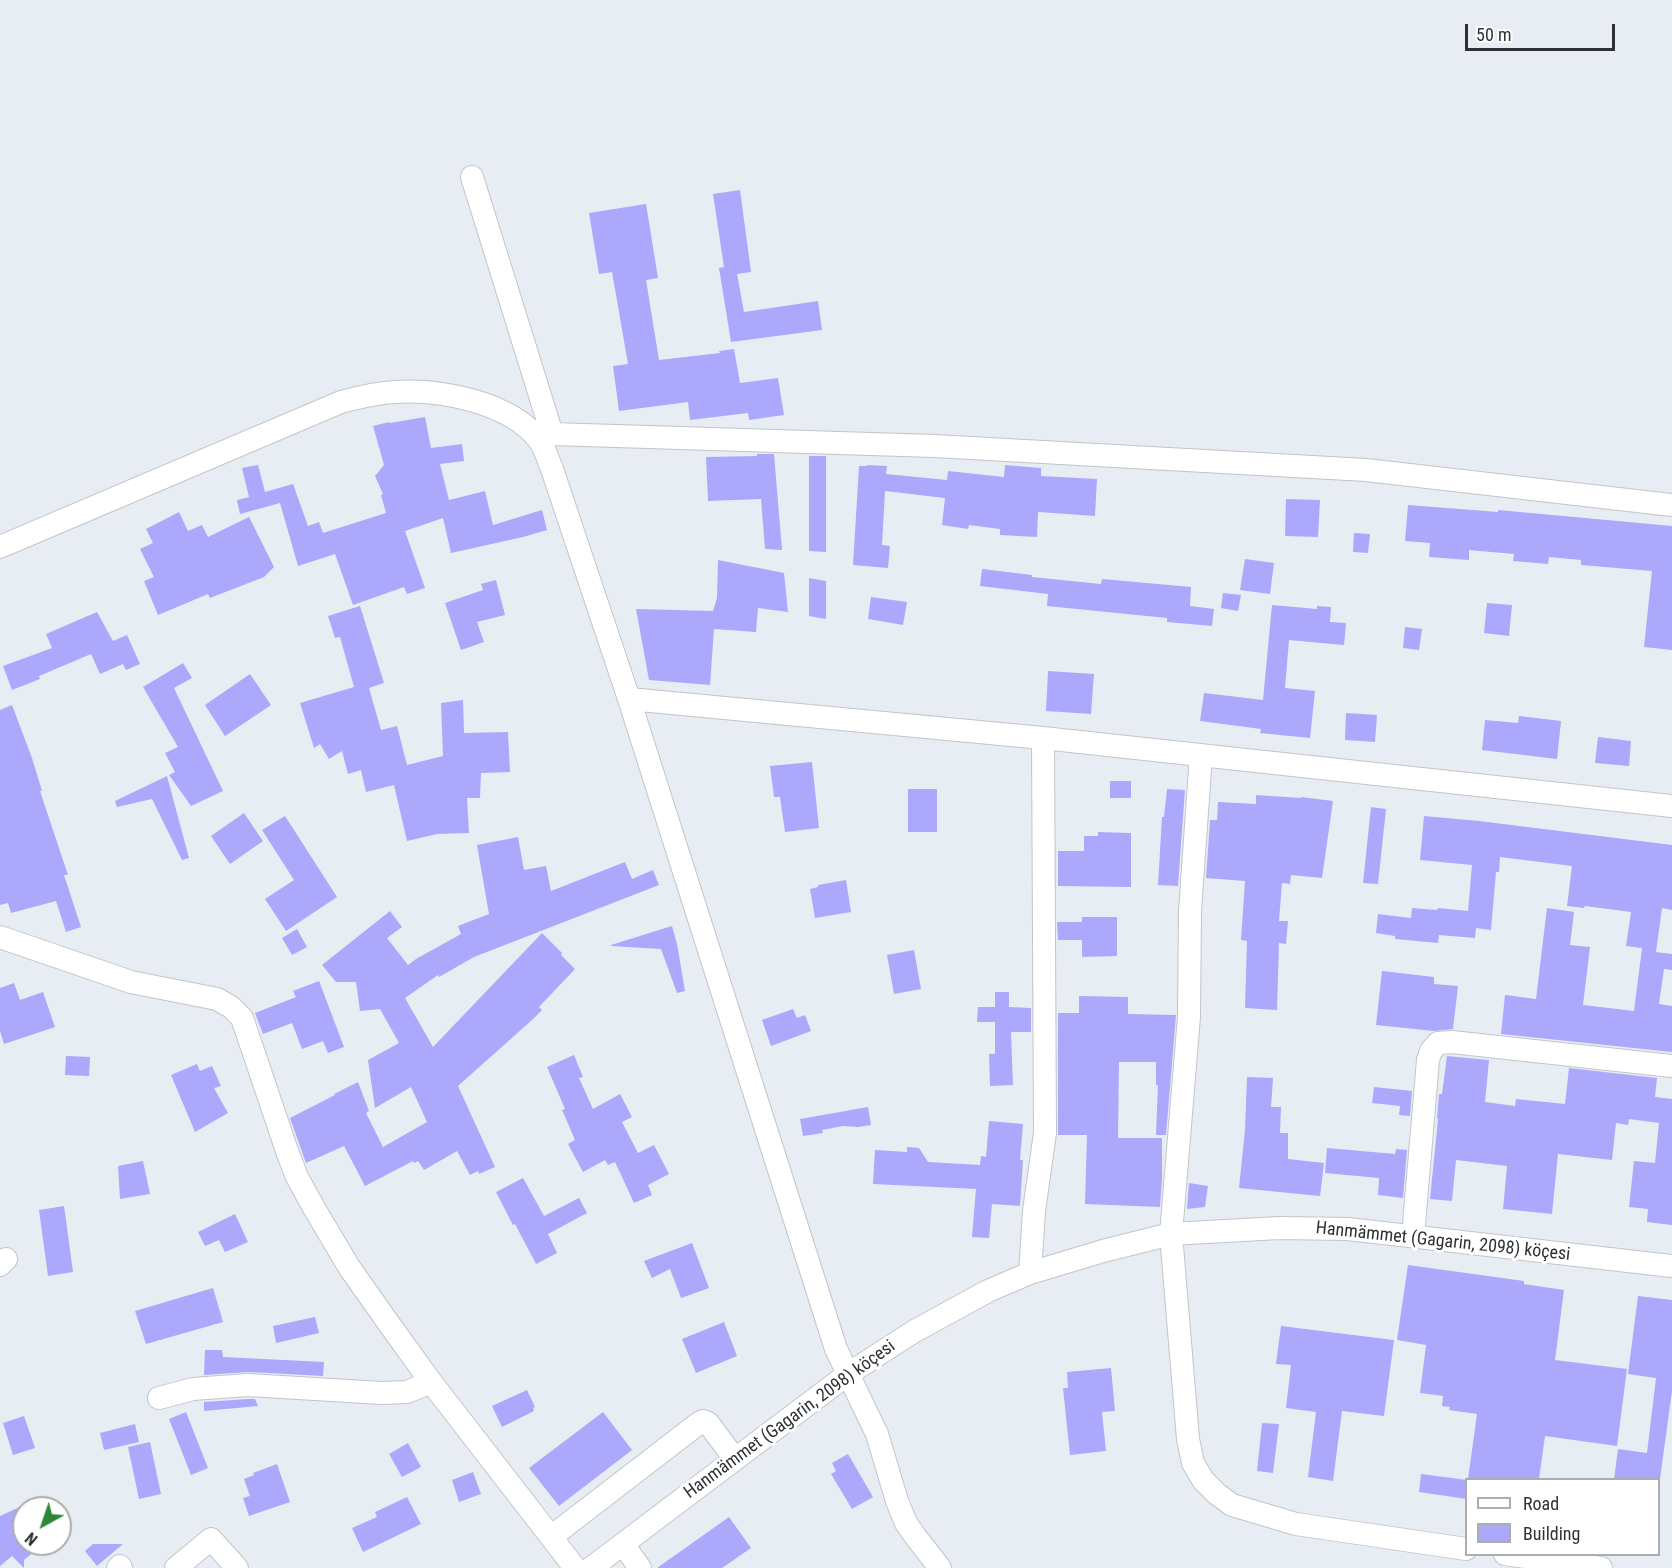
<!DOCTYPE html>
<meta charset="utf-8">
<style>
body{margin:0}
#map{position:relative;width:1672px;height:1568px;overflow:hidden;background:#e8edf3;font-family:"Roboto Condensed",sans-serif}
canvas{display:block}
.legend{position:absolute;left:1465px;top:1478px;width:195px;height:78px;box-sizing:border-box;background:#fff;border:2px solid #acadae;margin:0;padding:8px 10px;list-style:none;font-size:18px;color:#2f3134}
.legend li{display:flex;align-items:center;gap:12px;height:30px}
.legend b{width:30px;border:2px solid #acadae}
.north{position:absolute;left:12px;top:1496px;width:60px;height:60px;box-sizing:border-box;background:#fff;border:2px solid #acadae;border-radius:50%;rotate:220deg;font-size:16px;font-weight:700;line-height:24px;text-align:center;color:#2f3134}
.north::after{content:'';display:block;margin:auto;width:21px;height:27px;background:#2d8737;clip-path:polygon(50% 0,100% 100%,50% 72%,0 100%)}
.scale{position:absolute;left:1465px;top:24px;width:150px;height:27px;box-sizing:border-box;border:3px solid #2f3134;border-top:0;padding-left:8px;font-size:18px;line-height:21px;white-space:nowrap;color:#2f3134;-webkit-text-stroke:4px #fff;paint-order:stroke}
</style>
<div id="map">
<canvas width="1672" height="1568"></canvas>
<ul class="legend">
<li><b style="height:8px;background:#fff"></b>Road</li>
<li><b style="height:16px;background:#aca8fb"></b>Building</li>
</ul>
<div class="north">N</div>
<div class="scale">50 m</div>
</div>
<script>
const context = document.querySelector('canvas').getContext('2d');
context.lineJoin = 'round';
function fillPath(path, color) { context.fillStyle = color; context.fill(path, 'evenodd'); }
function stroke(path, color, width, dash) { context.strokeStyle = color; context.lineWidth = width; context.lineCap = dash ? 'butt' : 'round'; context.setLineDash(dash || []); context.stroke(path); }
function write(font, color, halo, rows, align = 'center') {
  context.font = font + ' "Roboto Condensed",sans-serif'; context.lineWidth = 6; context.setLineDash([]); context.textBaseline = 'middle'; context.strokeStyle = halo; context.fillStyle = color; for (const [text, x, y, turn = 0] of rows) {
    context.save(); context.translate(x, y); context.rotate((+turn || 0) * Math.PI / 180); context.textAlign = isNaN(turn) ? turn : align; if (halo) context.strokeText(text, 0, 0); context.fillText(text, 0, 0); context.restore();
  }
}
fillPath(new Path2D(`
 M740,190L751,272L737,274L744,312L818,301L822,330L731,342L719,268L724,267L713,194Z
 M646,204L658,278L646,280L659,360L720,353L719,351L734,349L740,383L778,378L784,415L749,420L748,413L690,420L688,402L619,411L613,366L628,364L612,272L599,274L589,213Z
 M425,417L431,448L462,444L464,461L440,464L449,500L485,491L493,525L542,510L547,530L523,537L451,553L443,518L405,531L425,588L407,594L404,587L353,605L335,554L298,566L280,503L240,514L237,500L249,497L242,468L258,465L265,492L293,484L308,526L319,522L323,533L386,513L381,495L383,494L375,476L384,465L373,426L389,422L390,423Z
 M757,454H774L782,550L765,549L761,499L708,501L706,457L757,456Z
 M809,456H826V552L809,551Z
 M867,465L887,466L886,474L947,480L948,471L1004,477L1005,465L1041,468V476L1097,479L1095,516L1038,512L1037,537L1000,535V529L969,525L968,529L942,525L945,498L885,491L882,545L890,546L888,568L853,565L859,466H867Z
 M1286,499L1320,500L1318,537L1285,536Z
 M1408,505L1498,512V510L1672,526V650L1644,647L1652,571L1581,565V560L1549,557L1548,564L1513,561L1514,554L1469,550V560L1429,557L1430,543L1405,541Z
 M179,512L188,531L202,525L208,537L249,517L274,567L264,577L210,598L208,594L158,615L144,581L154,577L140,549L153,543L146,529Z
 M1354,533L1370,534L1368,553L1353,552Z
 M1245,559L1274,563L1270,594L1240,590Z
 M718,560L784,573L788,612L758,608L756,632L714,629L710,685L649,680L636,609L713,611L717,598Z
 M982,569L1032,575V577L1101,584L1102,579L1191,587L1190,606L1214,609L1212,626L1167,622V618L1047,606L1048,594L980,586Z
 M809,578L826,581V619L809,616Z
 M496,580L505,615L477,622L484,642L461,650L445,603L483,590L481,584Z
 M1223,593L1241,595L1238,611L1221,608Z
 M871,597L907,602L903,625L868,619Z
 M1487,603L1512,605L1509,636L1484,633Z
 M1272,605L1317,609V606L1331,607L1330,622L1346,623L1344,645L1289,640L1285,688L1315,691L1310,738L1260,733L1261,729L1200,721L1204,693L1263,700Z
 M360,606L384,683L369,688L381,730L397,726L407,765L443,756L441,703L463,700L464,733L508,732L510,772L481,773L480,798H467L469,833L437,834L407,841L394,785L366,792L361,770L348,774L342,751L329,759L320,744L314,748L300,703L354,687L340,637L335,638L328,616Z
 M97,612L113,641L127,635L140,664L126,670L123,664L100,674L91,654L39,676L40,679L12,690L3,666L52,648L46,634Z
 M1405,627L1422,629L1419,650L1403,648Z
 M183,663L192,678L174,688L223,791L191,806L169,775L175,772L165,753L178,747L143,687Z
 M1048,671L1094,674L1091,714L1046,711Z
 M250,674L271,705L225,736L205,705Z
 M12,705L32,758L42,791H40L68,875H64L81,927L66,932L56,901L11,913L8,903L0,905V710Z
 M1346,713L1377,715L1375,742L1345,740Z
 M1519,716L1561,721L1557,759L1482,750L1485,720L1518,723Z
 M1598,737L1631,741L1629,766L1595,763Z
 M812,762L819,828L785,832L780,797H774L770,766Z
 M167,776L189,858L182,860L152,799L117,807L115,801Z
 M1110,781H1131V798H1110Z
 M908,789H937V832H908Z
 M1167,789L1185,790L1178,886L1158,885L1162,817H1164Z
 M1256,795L1301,798V797L1333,801L1322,878L1291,875L1290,884L1282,883L1279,921H1288L1286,944L1279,943L1277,1010L1245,1008L1247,941L1241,940L1245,881L1206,878L1210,820H1217L1218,802L1256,804Z
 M1371,807L1386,809L1378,884L1363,883Z
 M244,813L263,841L230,864L211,836Z
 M285,816L337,897L286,931L265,899L294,880L262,830Z
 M1424,816L1479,821L1672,845V910L1662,908L1656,952L1672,954V970L1664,969L1659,1004L1672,1006V1052L1501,1034L1505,995L1536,999L1547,908L1574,912L1570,945L1590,947L1583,1005L1634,1011L1642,948L1626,946L1631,912L1585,906L1584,908L1567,906L1572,866L1500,857L1499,872H1496L1491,930L1476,928L1475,938L1439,935L1438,943L1395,939V936L1376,933L1378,914L1411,918L1412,908L1437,910L1438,908L1468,911L1472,865L1420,860Z
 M1098,832L1131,833V887L1058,886V851H1084V836H1098Z
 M518,837L524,870L546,866L551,891L625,862L632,879L653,870L659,885L474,957L439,977L438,975L405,998L433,1047L542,933L562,953L561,955L575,969L539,1007L542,1010L532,1020L458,1086L495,1167L479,1174L478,1171L470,1175L457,1151L424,1170L418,1161L414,1163L413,1161L365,1186L344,1146L306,1163L290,1118L335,1095L334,1094L358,1082L369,1111L366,1113L383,1147L427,1122L411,1087L375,1108L368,1060L399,1043L380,1009L360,1011L356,982H336L322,965L390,911L402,927L387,938L408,965L416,959L461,934L458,926L489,914L477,845Z
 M846,880L851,912L815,918L810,889L818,887V885Z
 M1082,917H1117V956L1082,957V940H1058L1057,922H1082Z
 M672,926L677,944L685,991L677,993L661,949L611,946V945Z
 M297,929L307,947L292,955L282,938Z
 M914,950L921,989L894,994L887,955Z
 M1382,971L1434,977V984L1458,986L1453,1029L1434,1031L1376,1025Z
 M319,981L344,1047L328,1053L323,1041L302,1049L292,1023L263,1034L255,1013L296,997L293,991Z
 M14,983L20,1000L43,992L55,1027L4,1044L0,1031V988Z
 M995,992H1009V1007L1031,1008V1032H1011L1013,1085L990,1086L989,1054H995V1022H977L978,1007H995Z
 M1079,996L1128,997V1014L1176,1015L1166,1135H1156L1158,1085H1156V1062H1119L1118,1138H1162V1179L1160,1207L1085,1204L1087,1135H1058V1013H1079Z
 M793,1009L797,1018L805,1015L811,1031L771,1046L762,1020Z
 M574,1055L583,1077L579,1078L593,1109L620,1094L632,1117L622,1122L638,1153L654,1145L669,1174L648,1185L652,1195L634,1203L615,1162L608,1165L605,1160L583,1172L568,1144L575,1140L562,1110L565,1109L547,1067Z
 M66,1056L90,1057L89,1076L65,1075Z
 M1447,1056L1489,1060L1485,1102L1515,1106L1516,1099L1565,1104L1569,1068L1657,1078L1655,1097L1672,1099V1225L1647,1222L1648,1209L1629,1207L1634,1161L1655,1163L1659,1123L1629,1119L1628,1125L1616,1123L1612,1160L1558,1154L1552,1214L1503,1209L1507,1166L1456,1160L1452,1201L1430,1199L1438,1119L1437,1118L1439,1094H1442Z
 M197,1064L200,1071L212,1066L221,1086L214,1088L228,1113L195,1132L171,1075Z
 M1247,1077L1273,1078L1271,1107H1281L1280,1133H1288V1159L1324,1163L1320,1196L1239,1188L1245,1130Z
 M1374,1087L1412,1091L1410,1116L1399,1115L1400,1106L1372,1103Z
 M868,1107L871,1125L858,1127L843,1126L822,1130L823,1133L803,1136L800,1119Z
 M989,1121L1023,1124L1020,1160H1023L1020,1206L992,1204L989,1238L972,1237L976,1189L873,1184L875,1150L907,1152V1147L919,1148L928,1162L980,1165L981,1156L986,1157Z
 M1327,1148L1395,1154L1396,1149L1407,1150L1403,1198L1378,1195L1379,1178L1325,1173Z
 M143,1161L150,1194L120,1199L118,1166Z
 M523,1178L544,1216L579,1198L587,1213L548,1234L557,1253L536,1264L515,1224L513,1225L496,1192Z
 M1189,1183L1208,1186L1205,1207L1187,1209Z
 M64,1206L73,1272L48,1276L39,1210Z
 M235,1214L248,1242L225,1252L219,1240L205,1246L198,1232Z
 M692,1243L709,1288L681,1298L670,1269L652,1278L644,1261Z
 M1408,1265L1524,1281V1284L1564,1290L1555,1360L1627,1369L1617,1446L1545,1436L1539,1479H1468L1477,1414L1449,1410L1450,1407L1442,1406L1443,1396L1420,1393L1426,1345L1397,1340Z
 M213,1288L223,1322L146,1344L135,1311Z
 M1638,1296L1672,1300V1391L1660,1479H1614L1618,1449L1647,1453L1656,1378L1628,1374Z
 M315,1317L319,1333L276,1343L273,1326Z
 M724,1322L737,1356L696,1373L682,1339Z
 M1281,1326L1394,1340L1384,1416L1342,1411L1333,1481L1308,1477L1316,1412L1286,1408L1291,1365L1276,1364Z
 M205,1350H222L223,1357L324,1362L323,1376L249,1372L204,1375Z
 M1111,1368L1115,1411L1102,1412L1106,1451L1070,1455L1063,1388H1068L1067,1372Z
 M527,1390L535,1407L533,1408L534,1411L502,1427L492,1406Z
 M248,1399H255L258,1406L204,1411V1402Z
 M186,1412L208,1468L191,1475L169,1419Z
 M603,1412L632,1450L559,1506L529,1468Z
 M24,1416L35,1448L13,1455L3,1423Z
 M1262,1423L1279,1424L1273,1473L1257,1471Z
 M135,1424L139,1442L104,1450L100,1433Z
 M150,1442L161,1494L139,1499L128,1447Z
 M408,1443L421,1467L402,1477L389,1454Z
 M848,1454L873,1497L852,1509L831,1474L836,1471L832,1463Z
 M277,1464L290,1502L249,1516L243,1498L250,1496L244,1479L254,1475L253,1473Z
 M473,1472L481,1494L459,1502L452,1480Z
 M1421,1474L1467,1480V1499L1419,1492Z
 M407,1497L421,1524L363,1552L352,1528L377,1517L375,1512Z
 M24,1505V1544H43L24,1560V1568L12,1556L0,1566V1516Z
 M729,1517L751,1548L722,1568H657Z
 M93,1544H123L97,1566L85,1551Z`), '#aca8fb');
const minor = new Path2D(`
 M472,177L552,434L935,446L1366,470L1672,505
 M0,547L341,402C359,397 377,393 395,392C440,389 510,402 539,440C545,448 548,460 552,469L629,699L836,1349L877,1434L897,1501L906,1523L915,1536L940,1568
 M629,699L1043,738L1672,806
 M1201,755L1190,911L1189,1017L1171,1234L1188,1439L1193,1463L1203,1480L1217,1494L1232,1505L1296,1524L1466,1549
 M0,937L131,982L217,999L231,1007L242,1018L287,1151L297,1177L314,1208L349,1267L387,1321L431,1382L575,1568
 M1413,1236L1428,1060L1431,1051L1438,1043L1452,1042L1672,1066
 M0,1265L6,1259
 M1030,1273L1034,1211L1045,1133L1043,738
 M159,1398L193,1389L248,1385L382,1393L407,1392L431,1382
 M551,1537L699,1423L703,1421L708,1423L735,1459
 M623,1544L640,1568
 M1505,1554L1601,1568
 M118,1568L120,1566L121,1568
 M176,1568L211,1539L237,1568
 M591,1568L848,1374L913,1332L988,1291L1030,1273L1103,1251L1171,1234L1279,1228L1348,1229L1672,1266`);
stroke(minor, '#c1c5cb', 24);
stroke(minor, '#fff', 22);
write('18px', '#2f3134', '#fff', [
 ["Hanmämmet (Gagarin, 2098) köçesi",1443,1242,6],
 ["Hanmämmet (Gagarin, 2098) köçesi",790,1420,-36]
]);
</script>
